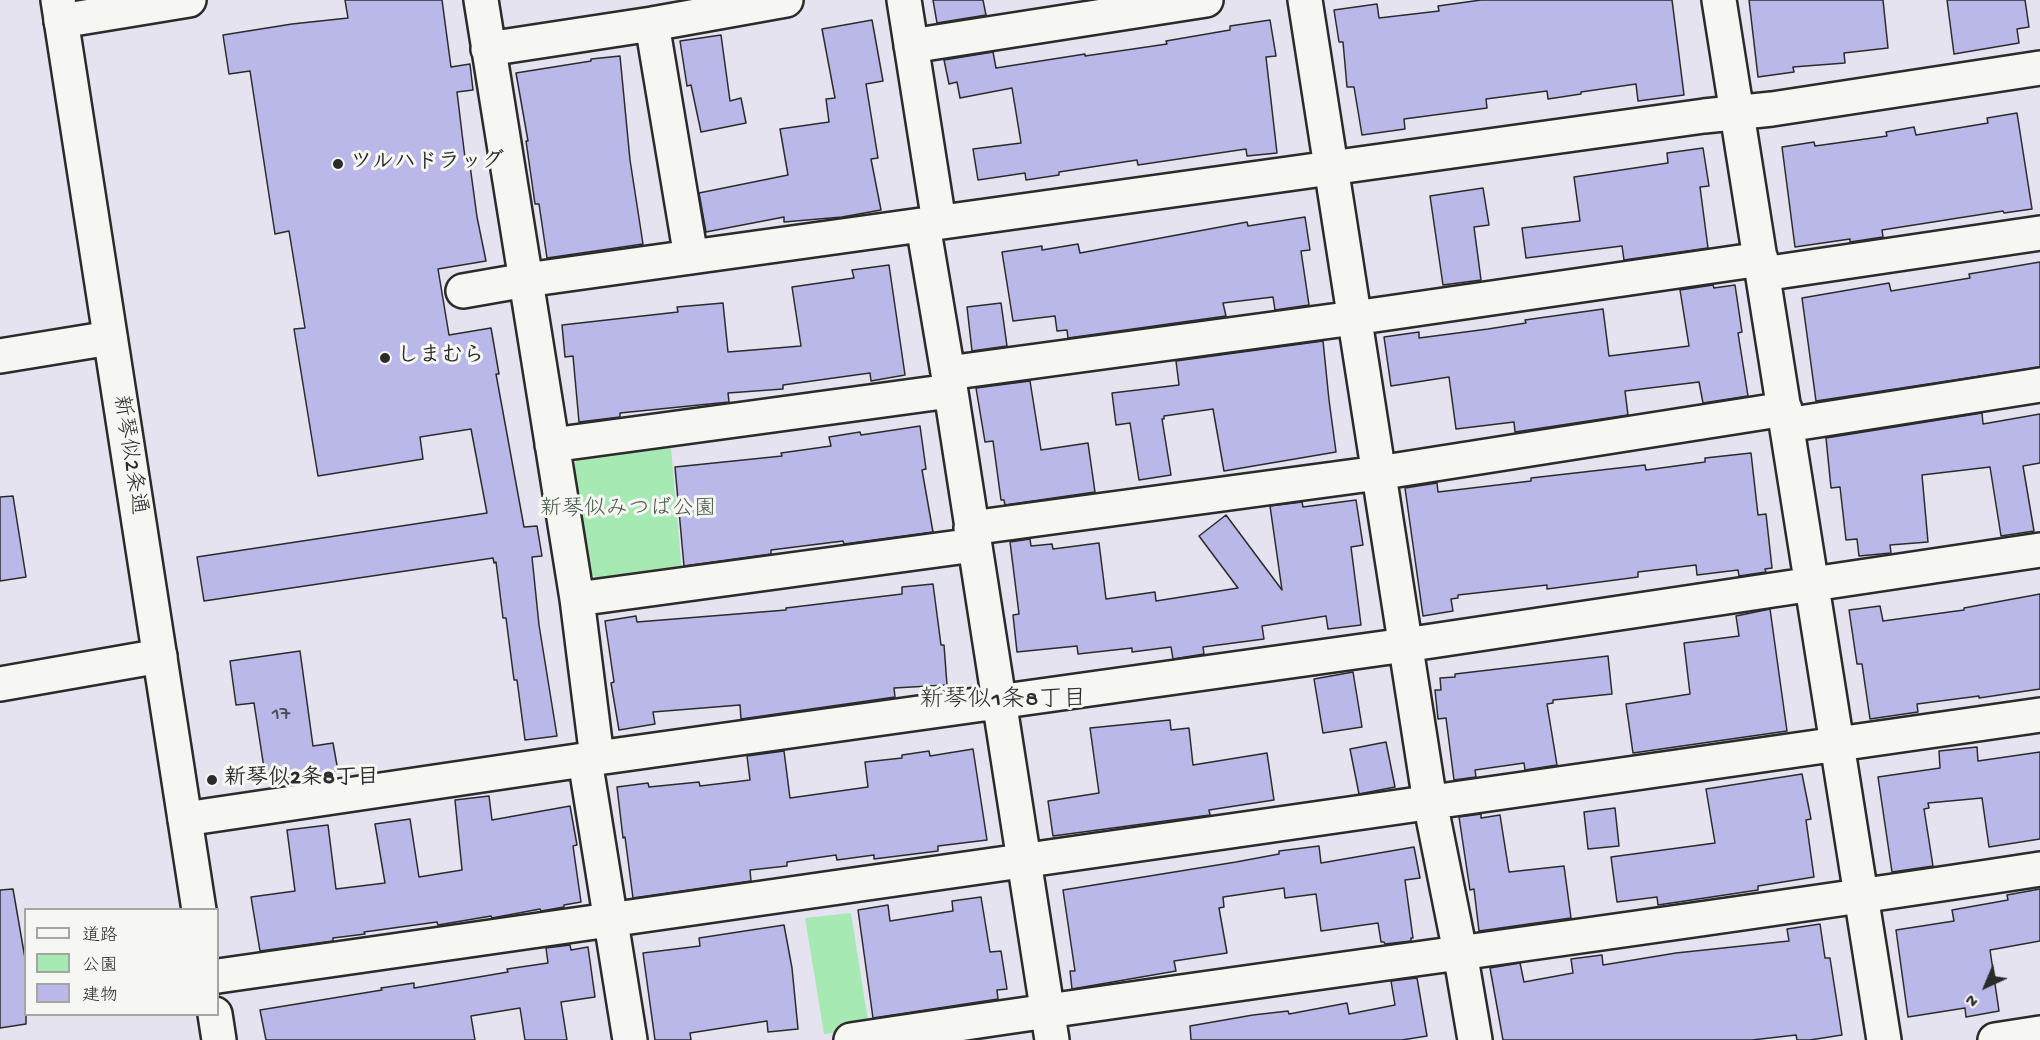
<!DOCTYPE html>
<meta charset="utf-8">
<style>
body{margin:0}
#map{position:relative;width:2040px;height:1040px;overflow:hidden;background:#e4e3ef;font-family:"Gochi Hand","Klee One",sans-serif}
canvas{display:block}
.legend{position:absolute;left:24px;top:908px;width:195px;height:108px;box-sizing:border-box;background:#f6f6f2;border:2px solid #a5a5a2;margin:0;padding:8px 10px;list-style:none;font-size:18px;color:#2b2b2b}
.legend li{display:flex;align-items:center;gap:12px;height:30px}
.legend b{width:30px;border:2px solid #a5a5a2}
.north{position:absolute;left:1956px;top:956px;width:60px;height:60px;-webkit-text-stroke:4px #f6f6f2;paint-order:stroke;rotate:224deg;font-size:16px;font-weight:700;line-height:24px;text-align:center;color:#2b2b2b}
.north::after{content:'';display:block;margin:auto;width:21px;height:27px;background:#2b2b2b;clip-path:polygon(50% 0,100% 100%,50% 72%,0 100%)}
</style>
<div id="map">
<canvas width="2040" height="1040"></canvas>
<ul class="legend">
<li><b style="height:8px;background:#f6f6f2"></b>道路</li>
<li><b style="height:16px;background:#a7e9b2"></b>公園</li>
<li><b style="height:16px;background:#bab7e9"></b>建物</li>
</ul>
<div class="north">N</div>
</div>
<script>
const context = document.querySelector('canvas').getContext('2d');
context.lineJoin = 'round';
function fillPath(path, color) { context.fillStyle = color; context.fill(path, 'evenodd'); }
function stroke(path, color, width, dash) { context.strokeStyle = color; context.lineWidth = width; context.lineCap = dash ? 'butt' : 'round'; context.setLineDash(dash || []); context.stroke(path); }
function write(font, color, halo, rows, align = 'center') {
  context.font = font + ' "Gochi Hand","Klee One",sans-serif'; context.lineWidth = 6; context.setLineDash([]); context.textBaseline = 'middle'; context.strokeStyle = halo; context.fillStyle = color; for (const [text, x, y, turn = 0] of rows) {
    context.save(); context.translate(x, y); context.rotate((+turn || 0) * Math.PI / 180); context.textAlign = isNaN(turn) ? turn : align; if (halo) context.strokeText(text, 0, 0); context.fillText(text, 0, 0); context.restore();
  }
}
fillPath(new Path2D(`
 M671,448L682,572L603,583L589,572L571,470L581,454Z
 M851,913L869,1027L824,1034L805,918Z`), '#a7e9b2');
const building = new Path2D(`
 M345,0H442L451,67L470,64L473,90L457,92L465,158H469L477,217L486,261L438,269L449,335L491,328L499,374H496L524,527L537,526L542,556L532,557L539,625L557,736L525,740L517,680H514L506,618H503L496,562L494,563L493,558L204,601L197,557L487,513L471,429L420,437L423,459L318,476L294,329L305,328L289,231L275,234L250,71L229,74L223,35L292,24L348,18Z
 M933,0H983L986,15L937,23Z
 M1481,0H1672L1684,95L1638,101L1636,84L1581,92V94L1548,99L1547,91L1486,99L1487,108L1404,119L1405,129L1362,135L1354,87H1347L1343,42H1339L1334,10L1377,4L1379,18L1439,11L1438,6Z
 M1749,0H1883L1888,48L1844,53L1845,63L1793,67L1794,72L1758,77Z
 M1947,0H2025L2029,27L2017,29L2019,43L1954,54Z
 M872,20L883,81L866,84L878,158L871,159L881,210L842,217L784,222V217L706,232L699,193L788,175L780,129L829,122L826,99L835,98L822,29Z
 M1270,20L1276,56L1266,57L1277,153L1247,156L1246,149L1138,165L1137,160L1059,172V175L1026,180L1025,173L978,180L973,149L1021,143L1012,88L960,98L957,82L949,84L944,60L993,52L996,68L1085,54V56L1167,44L1166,41L1230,30V26Z
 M721,35L730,101L741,98L746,123L701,132L691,85L687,86L680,41Z
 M620,56L630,160L643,244L547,258L539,204H535L526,141H528L516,73L591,61V59Z
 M2017,113L2032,209L2004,213L2003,211L1882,230L1883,237L1850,242V239L1795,247L1782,147L1814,142L1815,146L1887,136L1886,132L1914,127L1916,135L1988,123L1987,118Z
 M1703,148L1709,186L1700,187L1708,248L1624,260L1622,246L1526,258L1522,228L1580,221L1574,177L1668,163L1667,153Z
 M1483,188L1489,225L1474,227L1481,280L1443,285L1430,196Z
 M1305,217L1310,250L1301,251L1309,305L1275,310L1273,297L1223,303L1226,316L1068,338L1067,330L1057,331L1055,316L1013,321L1002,252L1042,246V250L1078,244L1080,253L1247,222L1248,226Z
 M2040,262V367L1816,401L1802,298L1889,283L1891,291L1970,278L1969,274Z
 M889,265L905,375L871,381L870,373L783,385V389L728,393L729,402L620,413V417L579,422L573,356L565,357L562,325L678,312L677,307L723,303L728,352L801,346L792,287L854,278L852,270Z
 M1713,285L1714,288L1735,285L1742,332L1738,333L1748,396L1703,403L1699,382L1625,391L1628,415L1515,432L1514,422L1456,429L1449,377L1391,386L1384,337L1419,332V338L1488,329L1526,323L1525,320L1603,309L1609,356L1689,346L1680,290Z
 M1001,303L1007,346L972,351L967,307Z
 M1323,341L1329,400L1336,452L1224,471L1213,409L1164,416V419H1162L1171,475L1139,480L1130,423L1116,425L1112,393L1179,385L1176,361Z
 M1030,381L1041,450L1088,443L1095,492L1005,505L1004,500H1001L993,441L985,442L976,388Z
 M1982,413L1983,424L2040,414V463L2023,466L2034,531L2001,536L1990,467L1922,475L1928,542L1890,545L1891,553L1859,556L1857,539L1846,540L1840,487L1831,488L1826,438Z
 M920,426L926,469L922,470L933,532L844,544L843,541L771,550V554L684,566L675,467L782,456L781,453L831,446L829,437L860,432L861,435Z
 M1751,453L1758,515L1766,514L1772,568L1765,569L1766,572L1739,576L1738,570L1697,575L1696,565L1638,572V577L1547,589V585L1458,595V598L1451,599L1453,611L1423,616L1405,488L1437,483L1438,492L1531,481V478L1645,465L1646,470L1705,462V458Z
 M13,496L26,577L0,581V497Z
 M1356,500L1363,545L1351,547L1361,625L1328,629L1326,616L1262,626L1264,639L1203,647L1204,654L1173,659L1171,647L1132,652V648L1078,654L1077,646L1017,652L1013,615L1019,614L1010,542L1030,539L1031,546L1052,544L1053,549L1099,543L1106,599L1155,592L1156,601L1238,588L1199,536L1226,515L1282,590L1270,506L1302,502L1303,507Z
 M933,584L941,645H944L947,685L894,688L895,697L741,719L740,705L653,712L655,724L619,730L611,683L614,682L605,621L636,616L637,622L786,610V608L902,594V587Z
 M2040,594V689L1979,698V696L1917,704L1918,712L1870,719L1862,664H1857L1849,610L1880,606L1883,621L1964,610V608Z
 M1770,609L1787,731L1633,753L1626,704L1690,694L1684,643L1739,636L1736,616Z
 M300,651L313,746L333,743L338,771L266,781L254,703L236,705L230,661Z
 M1608,656L1612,694L1553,700V703L1547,704L1557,765L1525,770L1524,763L1475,770L1476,777L1454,780L1446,718L1438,719L1435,690H1441L1440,678L1455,677V674Z
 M1353,672L1362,727L1323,733L1314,679Z
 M1170,720L1171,730L1189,728L1193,765L1267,753L1274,800L1209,810L1210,815L1053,836L1048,801L1099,793L1090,728Z
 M1386,742L1395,787L1359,794L1350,749Z
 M1977,747L1978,761L2040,752V839L1989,847L1982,798L1928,803L1929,808L1924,809L1933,866L1892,872L1878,777L1940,768L1939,751Z
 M973,749L987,840L938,846V851L874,859V855L837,860L836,855L787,862V866L750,870L751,881L633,898L625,837L623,838L617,787L648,783L649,787L699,782L700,786L750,780L747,756L784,751L790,798L868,787L865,762L902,758V755L929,751L930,756Z
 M1802,774L1811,819L1806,820L1814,877L1758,886V890L1658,905L1657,897L1617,902L1611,857L1715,843L1706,789Z
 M489,796L492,820L570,806L577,845L573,846L581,902L564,905V907L541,911L540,909L492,918L491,916L438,925L437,922L364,932L365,934L333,938V941L260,951L251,897L295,891L287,830L328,825L336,889L385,883L375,824L410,819L419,877L462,870L455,800Z
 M1615,808L1619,846L1588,849L1584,812Z
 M1481,814V818L1500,815L1509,872L1564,866L1571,918L1479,931L1474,889L1470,890L1459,817Z
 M1319,846L1321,863L1414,847L1420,878L1405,880L1413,938H1411V941L1385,944L1384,942H1381L1378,923L1321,931L1316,894L1285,898L1284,888L1223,897L1224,907L1219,908L1227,953L1174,961L1176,971L1072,989L1070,971H1075L1063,890L1236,862L1279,854V851Z
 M13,889L26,964V1024L0,1028V890Z
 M2040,889V941L1990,950L1999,1011L1966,1017L1965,1008L1908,1017L1896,930L1954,921L1952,910L2008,900L2007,895Z
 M981,897L990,952L1001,951L1007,989L997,990L998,999L873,1018L858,910L888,905L890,921L953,911L952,901Z
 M1820,924L1825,958H1830L1842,1035L1810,1040H1797L1796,1035L1752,1040H1503L1490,968L1520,963L1524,982L1573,973L1571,959L1602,955L1603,965L1676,953L1789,941L1787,929Z
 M784,925L792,968L798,1029L768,1032L767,1021L690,1033L691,1040H655L643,953L700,946L699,938Z
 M570,945L571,950L588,947L595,997L561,1002L567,1040H525L520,1008L471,1016L475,1040H266L260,1010L382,990L381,988L414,983V988L508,972L507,969L548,963L546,948Z
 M1417,978L1427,1036L1402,1040H1191L1190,1026L1253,1015L1288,1011L1289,1014L1347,1003L1349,1014L1395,1005L1391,981Z`);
fillPath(building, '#bab7e9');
stroke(building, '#2b2b2b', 1.5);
const minor = new Path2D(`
 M481,0L577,599L597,758
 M904,0L939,222
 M1305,0L1430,802L1460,952L1475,1040
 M1719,0L1884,1040
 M61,21L189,0
 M652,24L691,257
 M911,46L1206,0
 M488,49L652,24L786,0
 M923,225L948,373L1052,1040
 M1763,274L2040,233
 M463,291L526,280L1704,116L1772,109L2040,68
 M0,356L110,338
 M948,373L1354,318L1761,259
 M1787,425L2040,385
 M552,445L950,391
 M971,528L1378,473L1785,409
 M577,599L974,545
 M0,684L160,656
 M585,760L630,1040
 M185,819L597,758L1405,645L2040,550
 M218,976L2040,715
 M851,1040C1247,980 1644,930 2040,869
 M1995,1040L2040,1033`);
const tertiary = new Path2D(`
 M58,0L199,910
 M215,1014L219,1040`);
stroke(minor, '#2b2b2b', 38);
stroke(tertiary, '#2b2b2b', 38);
stroke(minor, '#f6f6f2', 33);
stroke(tertiary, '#f6f6f2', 33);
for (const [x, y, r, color] of [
 [338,164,6,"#2b2b2b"],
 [385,358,6,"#2b2b2b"],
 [212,780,6,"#2b2b2b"]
]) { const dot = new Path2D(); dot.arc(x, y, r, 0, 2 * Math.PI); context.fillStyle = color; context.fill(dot); stroke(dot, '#f6f6f2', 2); }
write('20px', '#4f4e5a', null, [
 ["17",281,716]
]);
write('bold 22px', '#2b2b2b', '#f6f6f2', [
 ["ツルハドラッグ",350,164],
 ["しまむら",397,358],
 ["新琴似2条8丁目",224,780]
], 'left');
write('22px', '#2b2b2b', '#f6f6f2', [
 ["新琴似2条通",128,455,81]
]);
write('22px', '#4a5a4d', '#f6f6f2', [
 ["新琴似みつば公園",628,511]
]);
write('24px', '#2b2b2b', '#f6f6f2', [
 ["新琴似1条8丁目",1003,701]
]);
</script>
